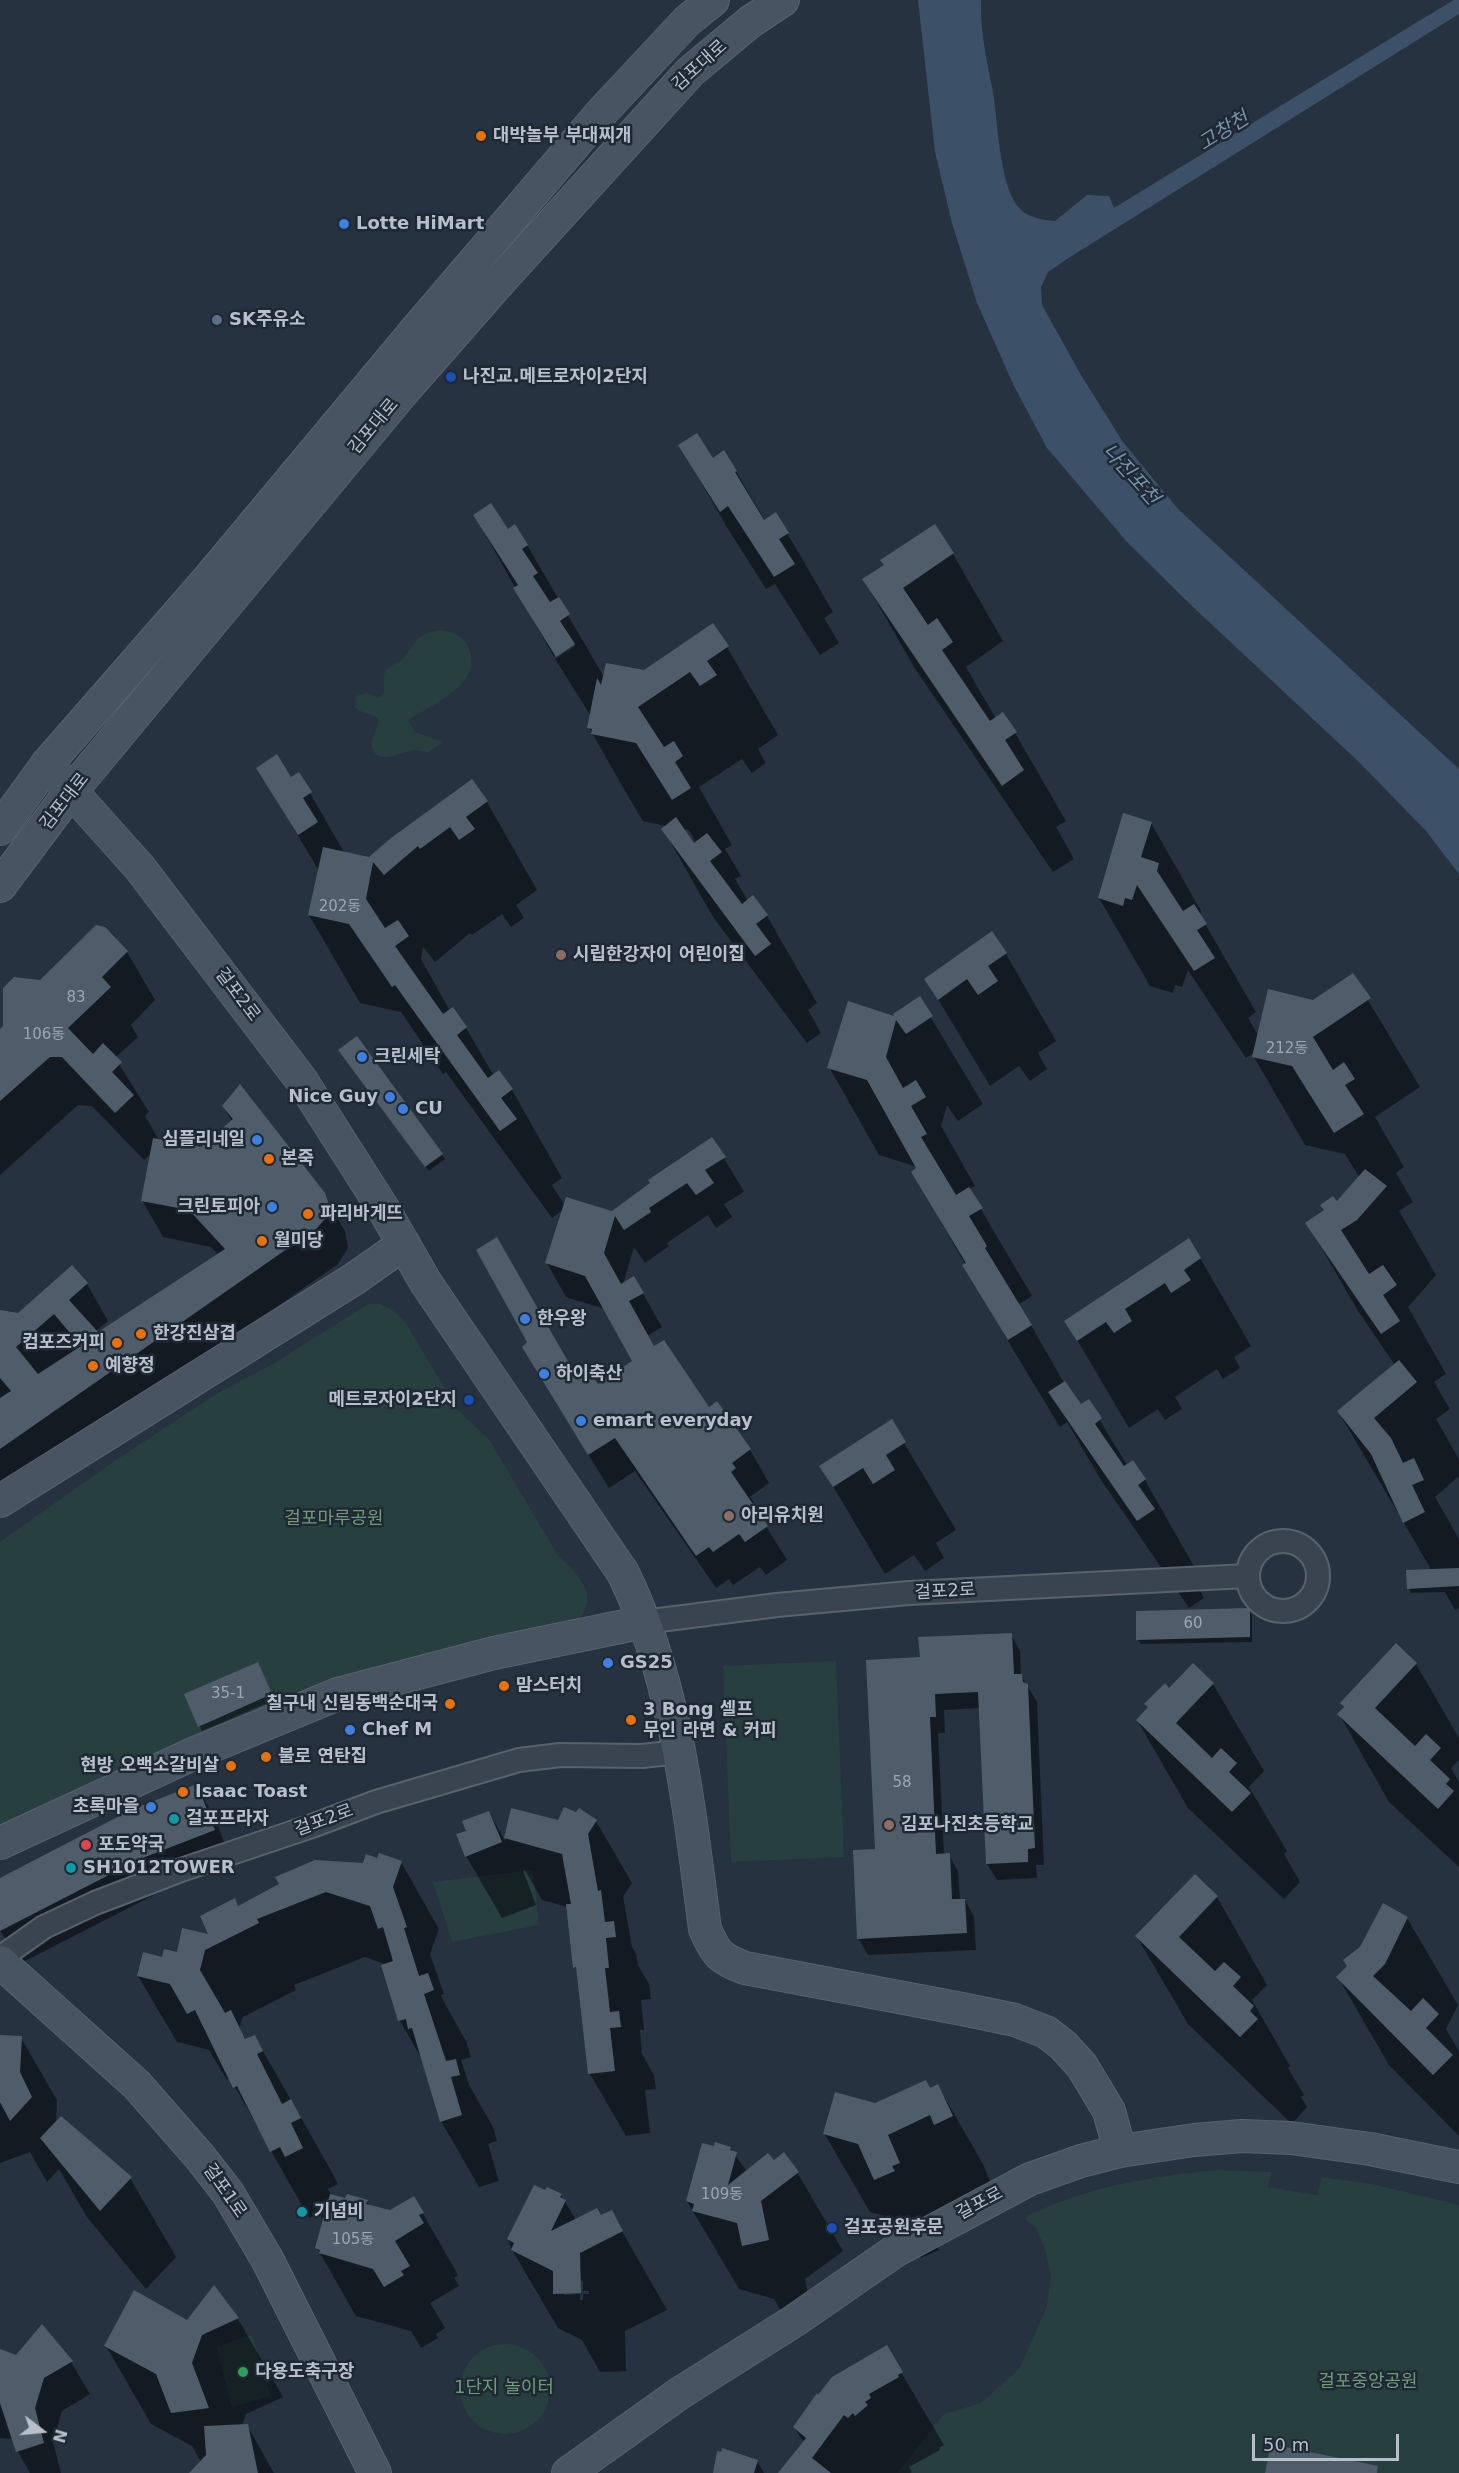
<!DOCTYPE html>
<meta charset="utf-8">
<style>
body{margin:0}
#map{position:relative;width:1459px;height:2473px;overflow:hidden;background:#26323f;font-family:"DejaVu Sans",sans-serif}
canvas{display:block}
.north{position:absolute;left:12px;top:2401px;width:60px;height:60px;-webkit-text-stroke:4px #1f2934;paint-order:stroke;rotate:106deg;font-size:16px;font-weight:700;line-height:24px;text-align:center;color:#b6bfca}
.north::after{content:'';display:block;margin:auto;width:21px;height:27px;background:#b6bfca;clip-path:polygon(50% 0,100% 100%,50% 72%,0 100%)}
.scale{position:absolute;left:1252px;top:2434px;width:147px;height:27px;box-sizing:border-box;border:3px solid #b6bfca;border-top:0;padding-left:8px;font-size:18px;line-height:21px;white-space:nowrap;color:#b6bfca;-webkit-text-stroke:4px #1f2934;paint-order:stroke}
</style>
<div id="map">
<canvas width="1459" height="2473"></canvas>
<div class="north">N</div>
<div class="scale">50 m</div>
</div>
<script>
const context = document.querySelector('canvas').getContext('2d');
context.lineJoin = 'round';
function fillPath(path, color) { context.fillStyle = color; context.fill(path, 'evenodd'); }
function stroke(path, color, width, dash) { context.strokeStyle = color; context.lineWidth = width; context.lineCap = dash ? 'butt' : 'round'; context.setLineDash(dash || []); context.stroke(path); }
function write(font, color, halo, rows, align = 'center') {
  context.font = font + ' "DejaVu Sans","Noto Sans KR",sans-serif'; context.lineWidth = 5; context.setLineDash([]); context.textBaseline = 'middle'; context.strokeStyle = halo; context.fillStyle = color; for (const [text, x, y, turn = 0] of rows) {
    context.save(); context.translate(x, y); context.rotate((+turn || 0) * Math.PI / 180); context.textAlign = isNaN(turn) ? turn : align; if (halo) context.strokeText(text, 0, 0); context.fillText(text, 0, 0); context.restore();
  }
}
fillPath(new Path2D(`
 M440,630C454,632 463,635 469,649C484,684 430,705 408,721L415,732L443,742L429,752C424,752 419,750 414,750C403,751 376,768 372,746C370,735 380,729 378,719C371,712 362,715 355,707L356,696L366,693L378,697L383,695C386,687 381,680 385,672C389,664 398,664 404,658C417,641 417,634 440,630Z
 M368,1304H380L392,1310L406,1323L456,1408L490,1441L559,1557C582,1577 602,1600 573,1625L0,1832V1542L107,1466L216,1394L276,1362Z
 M836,1661L844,1857L731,1862L723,1666Z
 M533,1870L539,1925L452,1942L433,1882Z
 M1219,2170L1271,2172L1268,2187L1317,2195L1322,2177L1372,2184L1459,2205V2473H897L944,2414L981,2403L1020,2368L1047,2306L1051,2275L1045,2249L1036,2228L1024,2218C1084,2187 1151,2176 1219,2170Z
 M252,2335L271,2396L232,2407L216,2347Z
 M460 2389a45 45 0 1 1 90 0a45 45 0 1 1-90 0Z`), '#283f40');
fillPath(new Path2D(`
 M918,0H981C980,32 987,61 993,92C998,122 999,187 1020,209C1029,218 1043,220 1055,221L1087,195L1109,196L1114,208L1414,24L1454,0H1459V14L1067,259L1048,272L1041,287L1042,305L1081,375L1123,442L1178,509L1459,769V874L1426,831L1360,763L1192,606L1127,542L1047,448L1014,386L977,303L952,223L935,152Z`), '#3c5167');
fillPath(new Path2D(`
 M680,446L736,471L765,521L776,514L833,612L824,618L839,643L820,655L775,584L766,589L725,524Z
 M475,516L507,531L527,545L604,677L644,672L713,625L727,647L778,735L758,749L766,763L752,773L742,759L699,787L732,845L725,849L741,876L735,879L748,901L767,916L817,1003L808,1010L821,1033L807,1043L713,917L663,829L666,826L643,821L639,815L589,728L591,716L555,659L575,646V643L554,657ZM683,829L689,830L696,843L694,845Z
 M953,554L1003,641L966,667L996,719L1003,714L1015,733L1066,821L1056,827L1074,859L1053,872L914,667L864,580L885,565Z
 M258,768L290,779L310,793L345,854L370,859L472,781L487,802L537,890L516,905L524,918L511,927L502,914L472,935L470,933L435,962L423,947L421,959L450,1011L452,1009L466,1028L494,1076L499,1072L512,1090L562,1178L552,1185L565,1206L612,1213L724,1158L744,1192L724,1204L732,1217L716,1228L708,1215L667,1243L669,1246L645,1263L634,1247L623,1284L634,1278L662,1327L647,1336L654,1348L708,1409L717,1403L750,1450L769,1483L750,1497L754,1502L752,1504L787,1560L766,1575L760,1567L733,1585L729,1579L716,1588L635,1471L609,1488L543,1381L573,1374L597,1386L634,1362L605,1309L566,1297L547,1263L564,1209L552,1218L446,1072L443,1074L401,1012L360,1003L309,915L319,871Z
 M1151,823L1201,911L1200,915L1256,1012L1248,1018L1259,1037L1353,975L1420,1087L1375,1117L1404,1167L1396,1173L1413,1202L1399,1211L1436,1275L1408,1307L1446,1374L1434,1382L1450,1409L1436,1419L1459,1459V1476L1435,1497L1459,1539V1608L1455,1610L1445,1592L1411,1593L1409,1588L1432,1571L1338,1411L1395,1365L1358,1311L1307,1223L1337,1203L1360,1178L1345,1154L1305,1145L1254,1057L1255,1052L1246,1058L1188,970L1182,987L1175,985L1173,993L1150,986L1099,898Z
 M127,952L155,1000L131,1025L138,1037L115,1058L149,1112L145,1116L159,1140L201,1149L232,1121L223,1106L323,1194L345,1231L348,1248L338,1264L0,1500V1312L18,1315L87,1284L108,1321L95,1332L97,1334L219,1255L211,1247L163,1237L142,1200L152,1153L144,1160L92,1106L78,1105L0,1175V1031L41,982Z
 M1006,954L1056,1041L1038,1053L1047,1069L1030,1081L1019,1066L990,1086L926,979Z
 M919,998L983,1104L958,1121L947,1105L941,1126L975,1186L969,1189L1032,1296L1019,1304L1064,1383L1080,1406L1088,1401L1127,1465L1132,1462L1145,1480L1195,1568L1189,1572L1204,1598L1189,1608L1101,1480L1067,1422L1060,1427L1015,1353L913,1172L917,1167L879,1155L829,1067L897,1018Z
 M356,1038L445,1159L429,1171L343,1055Z
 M1200,1258L1251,1346L1234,1357L1240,1368L1223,1379L1217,1369L1175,1397L1182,1409L1165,1420L1158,1409L1129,1428L1066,1321Z
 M891,1421L956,1530L936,1543L944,1558L925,1571L914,1555L885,1574L821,1466Z
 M1249,1610L1252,1615V1642L1141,1644L1138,1640Z
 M1011,1634L1020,1651L1021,1675L1037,1702L1044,1865H1036L1037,1878L997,1880L987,1864L980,1708L944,1710L945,1733H938L944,1855H949L958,1871L960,1900H965L974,1917L976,1950L868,1955L858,1938L876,1851L921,1659Z
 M1416,1664L1459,1738V1760L1451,1768L1459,1782V1867L1389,1802L1339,1714L1344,1709L1341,1703Z
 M260,1668L274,1700L202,1731L186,1695Z
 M1213,1684L1264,1771L1249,1787L1287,1851L1284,1854L1300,1882L1284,1899L1188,1808L1137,1720L1149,1708L1146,1704L1170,1690Z
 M196,1786L215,1818L232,1863L160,1892L19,1964L0,1930V1880Z
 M512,1809L559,1822L596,1821L632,1883L623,1897L632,1947L636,1954L638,1965L649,1984L651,1999L641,2000L644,2030H640L642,2054L654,2075L656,2089L645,2090L650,2133L626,2136L590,2074L579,1974L575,1967L568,1907L542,1900L525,1870L523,1871L536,1905L502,1918L466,1856L468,1831L489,1812L505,1841Z
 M378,1860L401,1862L439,1929L430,1954L444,1994L441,1995L444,2002L466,2041L471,2057L461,2060L469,2085L493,2127L497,2141L488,2144L499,2181L479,2187L441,2121L423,2061L400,2021L383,1966L387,1965L365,1957L294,1985L296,1990L243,2017L239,2028L246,2040L255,2037L329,2167L338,2184L328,2189L332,2196L367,2201L370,2206L390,2212L414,2198L458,2275L454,2278L459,2286L430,2303L445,2328L436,2334L438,2338L421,2348L411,2331L356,2316L317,2248L324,2221L319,2213L309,2218L230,2078L227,2080L209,2050L177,2042L138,1976L163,1959L178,1954L210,1936L238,1908Z
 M1217,1897L1267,1985L1252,2000L1290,2066L1288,2068L1304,2095L1301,2097L1307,2107L1292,2124L1188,2024L1137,1937Z
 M1407,1918L1458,2005L1446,2029L1459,2051V2136L1389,2065L1338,1977Z
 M0,2036L21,2038L57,2100L56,2124L130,2178L176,2257L146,2289L87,2217L59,2169L47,2182L30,2152L0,2163Z
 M938,2086L983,2164L996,2195L936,2245L939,2250L921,2258L899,2220L870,2212L824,2133L875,2105Z
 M715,2148H730L747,2172L774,2162L797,2172L843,2251L805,2279L813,2318L789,2324L774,2299L739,2289L687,2201Z
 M561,2195L576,2220L601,2217L611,2212L667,2310L625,2331L626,2371L600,2372L582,2340L558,2328L512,2250L508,2239ZM580,2279L583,2282V2291H589V2294H583V2300H580V2294L564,2295V2292Z
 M214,2287L238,2319L283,2397L246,2414L242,2426L247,2425L274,2473H191L201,2462L192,2446L151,2424L106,2346L187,2322Z
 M886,2347L944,2445L939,2448L940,2450L909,2467L912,2472L910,2473H780L804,2443L794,2427Z
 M0,2351L17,2357L71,2362L90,2394L62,2411L53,2442L61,2473H30L18,2452L13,2439L0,2438Z
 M757,2461L764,2473H713Z`), '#0007');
fillPath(new Path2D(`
 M697,433L713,458L724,450L737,471L735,472L764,520L776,512L789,533L779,539L795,564L774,577L728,506L720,512L678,445Z
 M491,503L508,529L515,524L528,545L522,549L538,573L533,576L550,602L559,597L570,614L560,621L575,644L556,657L513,588L518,585L473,515Z
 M935,524L954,553L903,588L928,625L937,618L953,642L942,650L990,721L1003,712L1017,732L1005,740L1024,770L1002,786L862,579L884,565L880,560Z
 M713,623L729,646L707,661L717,675L700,686L690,672L638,707L664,747L674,741L683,756L675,762L691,788L672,800L636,743L591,734L592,729L587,728L597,678L601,685L606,663L644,670Z
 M277,754L291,777L299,772L312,792L303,798L318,822L298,835L256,768Z
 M472,779L488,801L466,817L475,829L459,840L450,827L420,849L418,846L384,875L373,862L366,899L385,928L398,920L409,936L395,946L443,1014L453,1007L467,1027L457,1035L488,1078L499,1070L513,1089L501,1098L517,1119L500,1131L395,985L392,987L349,924L308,915L323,847L369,857L391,838Z
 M1123,813L1152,822L1141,857L1159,863L1157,871L1183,911L1194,904L1207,924L1197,930L1215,958L1194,971L1137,885L1132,900L1125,898L1123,906L1098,898Z
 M676,817L694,843L707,833L722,852L710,861L742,904L753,895L768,915L756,924L771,944L755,956L661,829Z
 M96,925L105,927L128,951L102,977L111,987L68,1028L93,1054L103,1043L122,1062L112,1072L134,1095L115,1113L62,1057H50L0,1101V1029L3,1026V988L14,977L40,980Z
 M992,931L1007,953L988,966L998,981L978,995L967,979L938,1000L924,979Z
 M1353,973L1371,998L1313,1037L1333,1070L1344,1062L1355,1079L1345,1085L1364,1114L1334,1133L1292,1066L1252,1057L1268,989L1313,1000Z
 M920,996L933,1016L906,1034L896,1020L886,1057L903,1088L916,1080L926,1097L911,1106L927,1134L921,1137L956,1195L969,1187L983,1208L969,1216L987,1246L985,1248L1032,1325L1008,1340L962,1265L966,1263L911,1172L916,1168L867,1080L827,1068L848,1001L894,1016L893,1014Z
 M357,1036L443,1154L425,1167L338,1050Z
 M240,1084L325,1193L328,1202L325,1219L317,1228L0,1449V1398L11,1391L0,1378V1310L18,1313L72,1265L88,1283L69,1300L98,1332L225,1249L189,1210L141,1201L153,1138L201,1147L233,1119L222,1106ZM54,1314L81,1346L38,1374L16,1347Z
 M712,1137L726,1157L705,1170L714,1183L696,1195L687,1183L649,1208L651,1212L624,1230L615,1216L604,1253L621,1284L634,1276L644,1293L629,1301L654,1346L664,1340L709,1407L717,1401L751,1449L732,1463L736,1468L731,1472L768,1526L745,1542L739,1534L713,1552L709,1547L696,1556L615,1438L588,1455L522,1347L527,1342L476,1250L497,1237L574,1372L585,1365L598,1384L632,1361L585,1276L545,1263L566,1197L612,1211L650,1183L648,1180Z
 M1365,1169L1387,1186L1357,1220L1341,1230L1369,1274L1383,1265L1397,1285L1383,1295L1400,1321L1381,1334L1305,1223L1324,1210L1320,1205L1333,1196L1337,1201Z
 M1189,1238L1201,1258L1184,1270L1191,1280L1171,1293L1165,1283L1125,1309L1132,1321L1114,1333L1106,1322L1077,1341L1064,1321Z
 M1399,1360L1417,1382L1374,1418L1391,1438L1403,1463L1414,1458L1424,1480L1412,1485L1425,1512L1403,1523L1371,1454L1337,1411Z
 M1065,1381L1081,1404L1089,1399L1102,1418L1095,1424L1124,1466L1133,1460L1146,1479L1138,1485L1155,1509L1137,1521L1048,1392Z
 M892,1419L906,1442L886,1455L895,1470L873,1484L863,1468L833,1487L819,1466Z
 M1459,1568V1586L1407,1589L1406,1570Z
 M1250,1608V1637L1136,1640V1611Z
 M1012,1633L1014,1674H1022L1023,1682L1028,1684L1035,1848L1028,1849V1862L986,1864L978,1692L935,1694L936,1717H930L936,1854L950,1853L952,1899H965L967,1933L857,1939L853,1850L875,1849L866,1660L920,1657L918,1637Z
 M1396,1643L1417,1663L1375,1708L1415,1746L1426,1734L1441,1748L1430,1760L1450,1779L1446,1784L1454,1791L1438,1809L1337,1714L1344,1707L1340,1703Z
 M258,1662L272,1694L198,1727L184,1694Z
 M1193,1663L1214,1683L1176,1723L1212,1758L1221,1748L1237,1763L1229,1772L1251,1793L1232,1812L1136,1720L1148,1707L1144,1704L1165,1683L1169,1688Z
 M197,1784L215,1830L140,1859L0,1931V1878L133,1809Z
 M564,1807L576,1812L579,1808L597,1820L588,1834L598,1891L601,1890L605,1922L614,1921L616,1937L606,1938L609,1968H605L610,2012L619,2011L621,2027L610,2028L615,2071L588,2074L576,1967L573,1968L566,1904H571L562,1854L504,1838L511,1808L558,1820Z
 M489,1811L502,1842L465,1857L456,1834L466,1831L462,1821Z
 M379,1853L402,1861L393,1887L407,1927L404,1928L419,1976L428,1973L434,1990L424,1994L446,2061L456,2059L460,2075L451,2077L462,2115L440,2122L412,2028L408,2029L406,2019L398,2021L381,1965L393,1961L383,1927L378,1929L370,1906L326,1892L257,1919L259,1923L205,1950L200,1970L225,2013L231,2010L245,2039L255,2035L263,2051L257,2054L282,2104L291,2099L301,2118L291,2123L303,2148L285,2157L280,2147L270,2152L237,2086L233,2088L195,2010L187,2014L170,1984L137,1976L143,1952L162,1957L164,1949L177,1952L182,1928L208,1934L200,1916L235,1898L238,1906L279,1884L275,1877L315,1860L363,1863L366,1854L377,1858Z
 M1195,1874L1218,1896L1179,1937L1215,1971L1224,1962L1241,1977L1233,1986L1254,2006L1250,2011L1258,2019L1240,2037L1135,1936Z
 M1383,1903L1408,1917L1385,1964L1373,1976L1411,2011L1423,1998L1439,2014L1426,2028L1453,2055L1433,2075L1336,1977L1347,1966L1343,1960L1360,1947Z
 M0,2035L22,2036L20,2072L32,2097L10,2121L0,2102Z
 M926,2080L930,2088L938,2084L953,2116L934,2125L930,2115L888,2135L900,2163L892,2166L895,2171L874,2180L858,2144L823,2134L835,2092L875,2103Z
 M61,2116L132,2177L100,2211L40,2138Z
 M715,2142L731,2147L730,2150L737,2152L728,2185L768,2153L774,2160L784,2152L799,2172L761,2201L769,2240L742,2246L737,2223L692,2211L694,2204L686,2201L702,2143L714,2146Z
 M534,2185L545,2190L547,2187L562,2194L560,2197L566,2200L551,2231L597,2208L601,2215L612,2210L623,2231L580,2253L581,2293L553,2294V2271L511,2250L514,2243L507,2239Z
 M330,2194L345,2198L347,2194L368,2200L366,2204L390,2210L414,2196L424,2213L419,2215L424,2223L395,2241L410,2266L401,2271L404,2275L384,2287L373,2269L319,2253L320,2250L315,2248Z
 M214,2285L239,2318L202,2335L192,2363L209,2408L171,2413L156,2374L104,2346L134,2290L187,2320Z
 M42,2324L73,2361L44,2378L35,2408L44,2443L16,2452L0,2403V2349L16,2355Z
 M887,2345L903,2372L898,2375L899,2377L869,2394L871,2398L865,2402L868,2405L855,2416L853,2413L848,2418L844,2415L812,2458L831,2473H778L806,2438L793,2427L817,2393L818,2395L832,2377Z
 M248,2424L258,2473H189L206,2455L204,2426Z
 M1271,2444L1378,2466L1377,2473H1265Z
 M722,2448L758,2460L754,2473H713L717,2451L721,2452Z`), '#4f5d6a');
const street = new Path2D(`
 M1248 1576a35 35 0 1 1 70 0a35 35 0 1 1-70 0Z
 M644,1622L777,1605L909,1593L1247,1576
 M0,1958L44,1927L95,1903L181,1870L312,1826L376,1802L519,1760L560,1755L642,1756L679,1752`);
const secondary = new Path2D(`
 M47,764L140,868L302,1081L384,1210L426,1283L623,1573C677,1683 689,1809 705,1929C715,1953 720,1959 745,1968L962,2009L1015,2020L1046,2032L1063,2045L1082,2066L1109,2111L1120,2151
 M0,829L47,764L211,576L416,330L602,112L687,21L713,0
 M0,886L65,799L402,393L501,280L690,72L750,22L783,0
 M0,1501L354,1279L404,1244
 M0,1843L195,1753L338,1694L494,1653L644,1622
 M0,1962L137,2085L200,2157L228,2193L267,2259L375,2473
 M568,2473L680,2393L794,2321L895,2251L1030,2179L1081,2161L1120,2151L1194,2140L1242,2136L1291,2138L1370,2149L1459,2167`);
stroke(street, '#58626d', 26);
stroke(secondary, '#58626d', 34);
stroke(street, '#3a444f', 22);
stroke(secondary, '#485462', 32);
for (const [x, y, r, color] of [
 [481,136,6,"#e8710a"],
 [344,224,6,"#3f7fe0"],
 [217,320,6,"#5c6f8a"],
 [451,377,6,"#1a4fb4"],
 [561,955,6,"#8d6e63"],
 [362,1057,6,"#3f7fe0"],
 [390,1097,6,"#3f7fe0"],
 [403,1109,6,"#3f7fe0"],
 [257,1140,6,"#3f7fe0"],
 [269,1159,6,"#e8710a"],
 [272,1207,6,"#3f7fe0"],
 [308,1214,6,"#e8710a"],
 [262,1241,6,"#e8710a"],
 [525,1319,6,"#3f7fe0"],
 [141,1334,6,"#e8710a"],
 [117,1343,6,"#e8710a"],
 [93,1366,6,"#e8710a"],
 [544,1374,6,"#3f7fe0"],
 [469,1400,6,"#1a4fb4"],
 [581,1421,6,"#3f7fe0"],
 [729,1516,6,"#8d6e63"],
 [608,1663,6,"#3f7fe0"],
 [504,1686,6,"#e8710a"],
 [450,1704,6,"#e8710a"],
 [631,1720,6,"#e8710a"],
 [350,1730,6,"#3f7fe0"],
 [266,1757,6,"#e8710a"],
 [231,1766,6,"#e8710a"],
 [183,1792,6,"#e8710a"],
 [151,1807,6,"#3f7fe0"],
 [174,1819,6,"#0f9aa8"],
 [889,1825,6,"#8d6e63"],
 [86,1845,6,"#e0444e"],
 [71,1868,6,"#0f9aa8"],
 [302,2212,6,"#0f9aa8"],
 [832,2228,6,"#1a4fb4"],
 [243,2372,6,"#2e9e5b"]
]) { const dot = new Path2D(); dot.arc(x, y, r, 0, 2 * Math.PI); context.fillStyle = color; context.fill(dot); stroke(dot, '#1f2934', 2); }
write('15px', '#9ca6b2', null, [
 ["202동",340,907],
 ["83",76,998],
 ["106동",44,1035],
 ["212동",1287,1049],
 ["60",1193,1624],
 ["35-1",228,1694],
 ["58",902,1783],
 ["109동",722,2195],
 ["105동",353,2240]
]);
write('18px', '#b6bfca', '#1f2934', [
 ["김포대로",700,66,-42],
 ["김포대로",374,427,-50],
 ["김포대로",65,802,-52],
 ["걸포2로",237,995,53],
 ["걸포2로",945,1592,-3],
 ["걸포2로",324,1821,-20],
 ["걸포1로",224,2191,55],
 ["걸포로",980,2204,-28]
]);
write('bold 18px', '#b6bfca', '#1f2934', [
 ["대박놀부 부대찌개",493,136],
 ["Lotte HiMart",356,224],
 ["SK주유소",229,320],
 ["나진교.메트로자이2단지",463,377],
 ["시립한강자이 어린이집",573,955],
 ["크린세탁",374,1057],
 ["Nice Guy",378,1097,"right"],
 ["CU",415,1109],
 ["심플리네일",245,1140,"right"],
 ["본죽",281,1159],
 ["크린토피아",260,1207,"right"],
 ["파리바게뜨",320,1214],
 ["월미당",274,1241],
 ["한우왕",537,1319],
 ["한강진삼겹",153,1334],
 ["컴포즈커피",105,1343,"right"],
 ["예향정",105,1366],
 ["하이축산",556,1374],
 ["메트로자이2단지",457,1400,"right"],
 ["emart everyday",593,1421],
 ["아리유치원",741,1516],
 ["GS25",620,1663],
 ["맘스터치",516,1686],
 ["칠구내 신림동백순대국",438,1704,"right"],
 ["3 Bong 셀프",643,1710],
 ["무인 라면 & 커피",643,1731],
 ["Chef M",362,1730],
 ["불로 연탄집",278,1757],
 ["현방 오백소갈비살",219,1766,"right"],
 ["Isaac Toast",195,1792],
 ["초록마을",139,1807,"right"],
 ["걸포프라자",186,1819],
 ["김포나진초등학교",901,1825],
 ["포도약국",98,1845],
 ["SH1012TOWER",83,1868],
 ["기념비",314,2212],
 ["걸포공원후문",844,2228],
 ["다용도축구장",255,2372]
], 'left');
write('18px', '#6e9a75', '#1f2934', [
 ["걸포마루공원",334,1519],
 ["걸포중앙공원",1368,2382],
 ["1단지 놀이터",504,2388]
]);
write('italic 20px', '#7792ab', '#1f2934', [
 ["고창천",1224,132,-32],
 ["나진포천",1130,475,48]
]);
</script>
